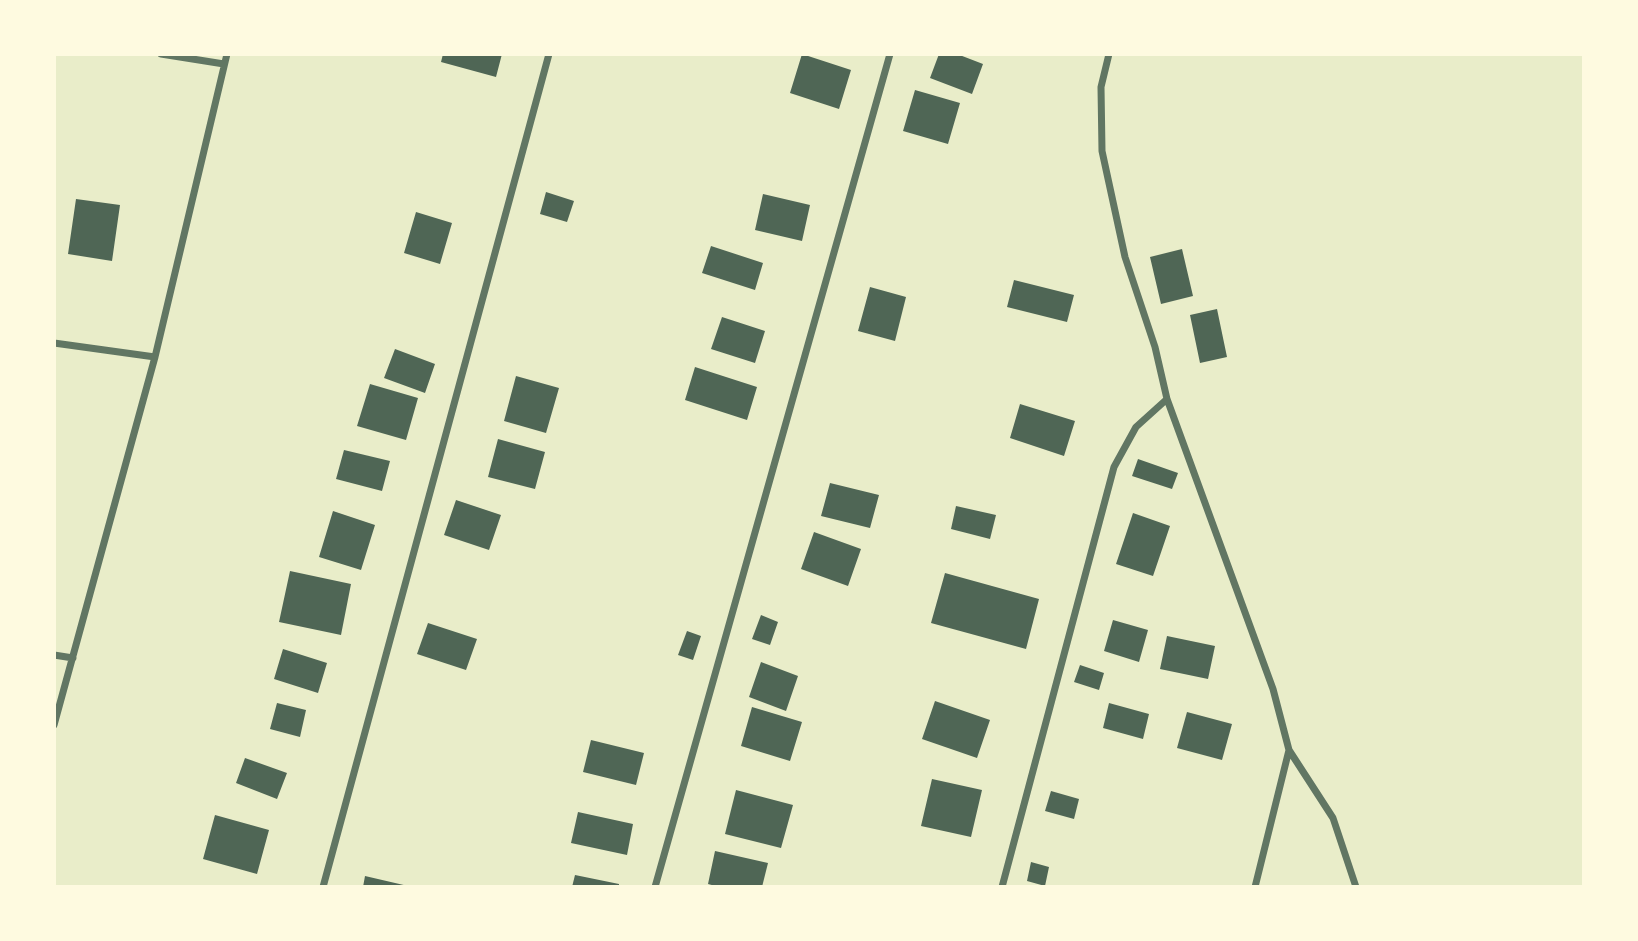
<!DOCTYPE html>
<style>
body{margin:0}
#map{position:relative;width:1638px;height:941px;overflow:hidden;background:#e9edc9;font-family:Helvetica,sans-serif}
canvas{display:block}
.frame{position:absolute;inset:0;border:56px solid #fefae0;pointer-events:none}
</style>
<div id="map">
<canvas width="1638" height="941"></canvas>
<div class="frame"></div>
</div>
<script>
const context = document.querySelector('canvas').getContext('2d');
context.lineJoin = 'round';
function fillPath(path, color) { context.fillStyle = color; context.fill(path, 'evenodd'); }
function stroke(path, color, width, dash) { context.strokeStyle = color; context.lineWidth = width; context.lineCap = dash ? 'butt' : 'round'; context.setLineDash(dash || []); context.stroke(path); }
fillPath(new Path2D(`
 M443,54H502L496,77L441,62Z
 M802,54L851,70L839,109L790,93Z
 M939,54H957L983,64L972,94L930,78Z
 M915,90L960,103L948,144L903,131Z
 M546,192L574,201L567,222L540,214Z
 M763,194L810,205L802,241L755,230Z
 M76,199L120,205L112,261L68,254Z
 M416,212L452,223L440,264L404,253Z
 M711,246L763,263L755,290L702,273Z
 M1182,249L1193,296L1161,304L1150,257Z
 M1014,280L1074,295L1067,322L1007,307Z
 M870,287L906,297L895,341L858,331Z
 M1217,309L1227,357L1200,363L1190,315Z
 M722,317L765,331L755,363L711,349Z
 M395,349L435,364L425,393L384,378Z
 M695,367L757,387L747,420L685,400Z
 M516,376L559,388L546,433L504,421Z
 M370,384L418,398L406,440L357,426Z
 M1020,404L1075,421L1064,456L1010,438Z
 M498,439L545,452L535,489L488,477Z
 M344,450L390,461L382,491L336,479Z
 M1138,459L1178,473L1172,489L1132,476Z
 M830,483L879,495L870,528L821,516Z
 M456,500L501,515L489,550L444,535Z
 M956,506L996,515L990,539L951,529Z
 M333,511L375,525L361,570L319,557Z
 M1133,513L1170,526L1153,576L1116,564Z
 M814,532L861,549L848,586L801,569Z
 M290,571L351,584L341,635L279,622Z
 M945,573L1039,599L1026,649L931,623Z
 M761,615L778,622L770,645L752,639Z
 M1113,620L1148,630L1139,662L1104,651Z
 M428,623L477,639L466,670L417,654Z
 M687,631L701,636L693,660L678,655Z
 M1167,636L1215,646L1208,679L1160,669Z
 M283,649L327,663L318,693L274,679Z
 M761,662L798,676L786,711L749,697Z
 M1080,665L1104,673L1099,690L1074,682Z
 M935,701L990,720L977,758L922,739Z
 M277,703L306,710L300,737L270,729Z
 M1109,703L1149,714L1143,739L1103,728Z
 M752,707L802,722L790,761L741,746Z
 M1187,712L1232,724L1222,760L1177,748Z
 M591,740L644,753L636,785L583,772Z
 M245,758L287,773L277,799L236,783Z
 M932,779L982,790L971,837L921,826Z
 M736,790L793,805L781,848L725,834Z
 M1051,791L1079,799L1074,819L1045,811Z
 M578,812L633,824L627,855L571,843Z
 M215,815L269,830L257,874L203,859Z
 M715,851L768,863L762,887H719L708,884Z
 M1031,862L1049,867L1045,886L1027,881Z
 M575,875L619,884V887H572Z
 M365,876L408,886L407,887H363Z`), '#4f6655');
stroke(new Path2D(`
 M161,54L224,64
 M1109,54L1101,87L1102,151L1125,257L1155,347L1167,399L1273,689L1289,750L1255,887
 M54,343L155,357
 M54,655L73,658
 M54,725L155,357L227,54
 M1289,750L1333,818L1356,887
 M323,887L549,54
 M655,887L890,54
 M1002,887L1114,467L1136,427L1167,399`), '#617663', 7);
</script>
